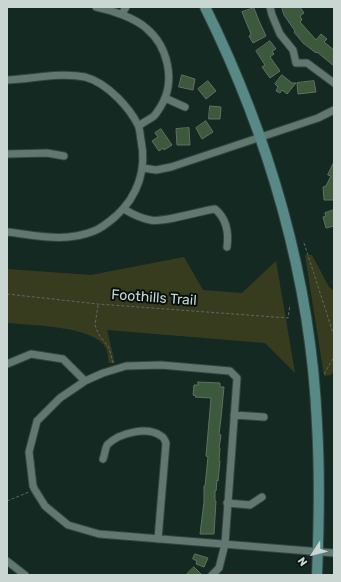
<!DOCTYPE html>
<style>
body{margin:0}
#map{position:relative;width:341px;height:582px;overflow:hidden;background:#152923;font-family:Rubik,sans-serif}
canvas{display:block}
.frame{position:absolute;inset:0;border:8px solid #c9d6d1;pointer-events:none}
.north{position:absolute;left:293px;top:534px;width:40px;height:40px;-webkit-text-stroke:3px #07100d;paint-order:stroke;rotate:234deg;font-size:11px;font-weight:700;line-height:16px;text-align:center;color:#c9d6d1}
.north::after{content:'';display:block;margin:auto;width:14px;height:18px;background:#c9d6d1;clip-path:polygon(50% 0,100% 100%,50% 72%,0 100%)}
</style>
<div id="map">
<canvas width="341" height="582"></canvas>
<div class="frame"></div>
<div class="north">N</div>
</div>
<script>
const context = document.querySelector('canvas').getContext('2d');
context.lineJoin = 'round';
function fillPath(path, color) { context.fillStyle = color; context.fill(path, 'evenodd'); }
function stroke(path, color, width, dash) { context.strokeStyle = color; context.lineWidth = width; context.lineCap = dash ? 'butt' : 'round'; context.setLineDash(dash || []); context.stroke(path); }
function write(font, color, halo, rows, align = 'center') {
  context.font = font + ' Rubik,sans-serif'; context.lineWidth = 4; context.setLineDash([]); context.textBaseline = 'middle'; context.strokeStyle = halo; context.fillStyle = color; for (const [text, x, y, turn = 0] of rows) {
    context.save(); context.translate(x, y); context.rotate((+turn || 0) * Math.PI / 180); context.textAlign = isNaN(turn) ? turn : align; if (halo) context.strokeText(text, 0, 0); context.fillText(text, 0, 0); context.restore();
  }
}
fillPath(new Path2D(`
 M305,255H312L329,287L334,291V371L331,375L324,376Z
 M184,257L203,290L242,293L276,261L295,373L265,343L107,330L115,363H109C108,359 108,352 106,348C95,326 30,325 7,323V269L91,275Z`), '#383c1f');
const building = new Path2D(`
 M282,7H300L304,13L300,16L302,20L300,22L316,40L321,34L327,39L324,42L334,50V66L317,52L316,53L303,43L294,32L295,31L284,15Z
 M254,8L259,21L266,36L253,43L249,36L251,34L242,12Z
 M270,41L276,49L272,51L274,54L270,57L280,71L270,78L262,67L265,65L256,51Z
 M182,75L195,79L193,90L179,87Z
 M282,75L292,83H296L287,94L282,90L280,93L276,91L278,87L275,84Z
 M208,81L216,91L206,99L198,89Z
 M314,81L316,92L298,94L297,83Z
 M210,106L221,107L220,119H209Z
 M206,121L213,132L202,139L196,128Z
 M189,128L190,145H177L176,129Z
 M161,129L172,145L164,150L163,148L159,151L152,141L158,137L155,133Z
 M334,162V200H324L323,187L326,186L331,176L328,175Z
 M334,210V226L326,228L323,217L326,216L325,213Z
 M198,382L220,383V387H224L221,418L219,434L221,435L219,448H220L219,461H220L218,481L217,480L216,491H215V501H216L214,534H200L204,502V486H205L208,457L206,456L211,398L195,397L196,396L193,395L194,385H198Z
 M195,554L208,558L204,567L196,564L197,561L193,559Z
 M194,567L202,575H186Z`);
fillPath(building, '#3c593c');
stroke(building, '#617061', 1);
const street = new Path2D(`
 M96,7C111,10 135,18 146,28C168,46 176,81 161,106C159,109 157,113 154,116C149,120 143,122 139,126
 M270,7L272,15L280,34L293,50L296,63H307L334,83
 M122,14L126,7
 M7,80C32,79 61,72 85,77C97,80 110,90 118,98C126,106 133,115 138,125C140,129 140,135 141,140C147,169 138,196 116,216C109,222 102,228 94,231C65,243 36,235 7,232
 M165,98L185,107
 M7,154L47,153L64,156
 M143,168L156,170L171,167L318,118L334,110
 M124,209C132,214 140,218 150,220C164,223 199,211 215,209C227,219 229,232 227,247
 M7,364L31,354L63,359L85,381
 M234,415L264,417
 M103,459C105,455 105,447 108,444C120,433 147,426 161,436C164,437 165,441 166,443L158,539
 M227,503L250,505L262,497
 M7,561L25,575
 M212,575L219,568L225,544L237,378L230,371L161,365L126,366L103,373L85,381L60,398L37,421L29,452L33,486L35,490L45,506L68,525L99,534L334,553`);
const secondary = new Path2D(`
 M205,7C269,136 311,280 317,424C320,474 319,525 317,575`);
stroke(street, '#354540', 9);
stroke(secondary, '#354540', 12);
stroke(new Path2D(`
 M304,243L334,336
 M7,294L98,304L288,318L290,305
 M98,305L95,325L98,333L109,348L113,363
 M324,374L334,357
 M7,501L29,492`), '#596a64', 1, [3, 2]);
stroke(street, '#617870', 7);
stroke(secondary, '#578a87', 10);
write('14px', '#c9d6d1', '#07100d', [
 ["Foothills Trail",154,298,4]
]);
</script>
